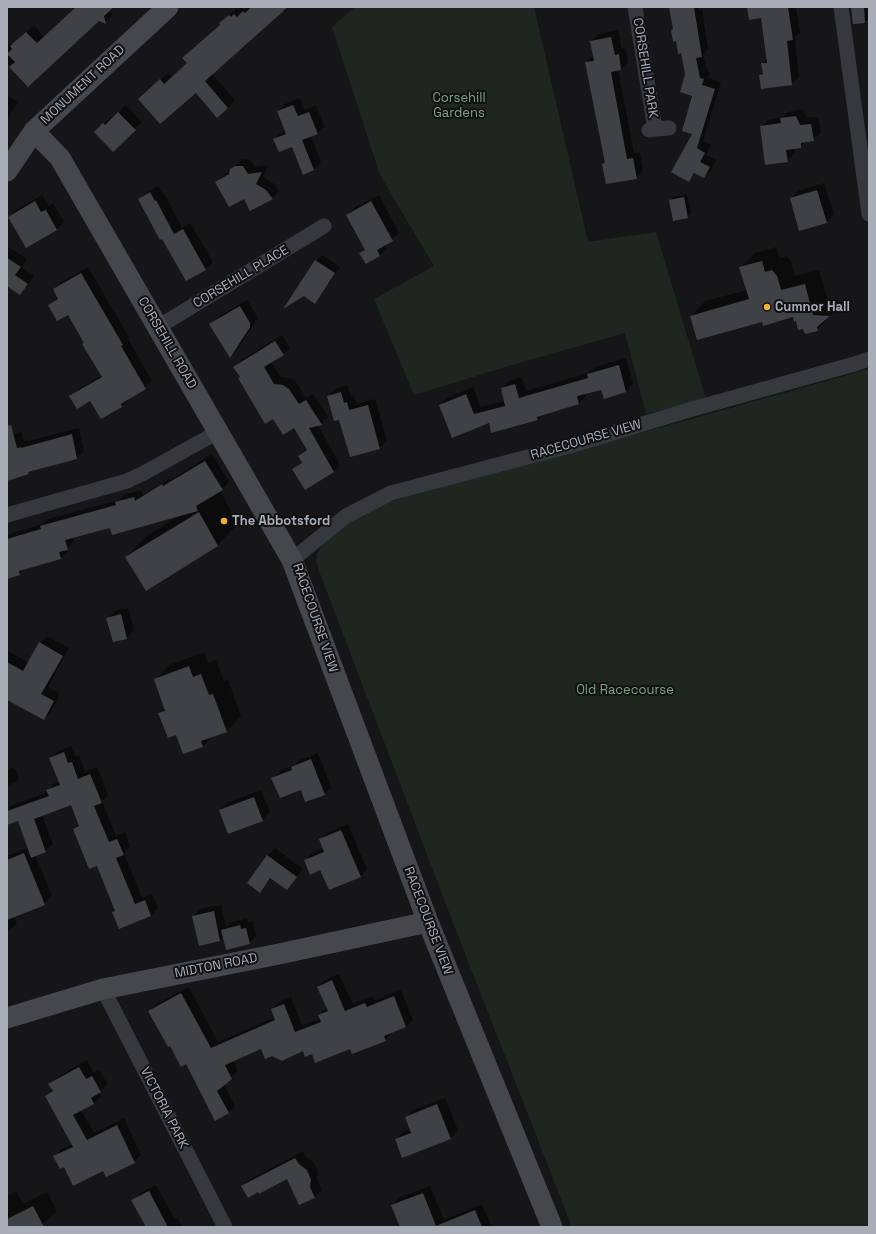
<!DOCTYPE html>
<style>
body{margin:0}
#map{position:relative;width:876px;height:1234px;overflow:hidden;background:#161618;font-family:"Space Grotesk",sans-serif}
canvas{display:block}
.frame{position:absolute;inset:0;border:8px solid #a8adb8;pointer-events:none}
</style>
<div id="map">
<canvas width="876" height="1234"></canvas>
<div class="frame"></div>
</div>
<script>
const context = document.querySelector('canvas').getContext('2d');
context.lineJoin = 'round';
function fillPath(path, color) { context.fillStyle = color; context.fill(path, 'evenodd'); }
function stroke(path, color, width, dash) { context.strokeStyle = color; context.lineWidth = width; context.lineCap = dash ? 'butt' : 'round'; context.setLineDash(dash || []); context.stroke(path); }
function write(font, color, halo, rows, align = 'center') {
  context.font = font + ' "Space Grotesk",sans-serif'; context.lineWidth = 4; context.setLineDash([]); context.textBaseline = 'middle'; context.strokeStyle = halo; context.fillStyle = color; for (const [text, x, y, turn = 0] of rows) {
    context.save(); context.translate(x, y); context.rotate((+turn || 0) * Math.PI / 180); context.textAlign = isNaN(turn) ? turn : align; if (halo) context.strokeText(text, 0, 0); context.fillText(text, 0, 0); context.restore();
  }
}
fillPath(new Path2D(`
 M355,7H534L588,242L656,232L706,399L646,414L625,333L522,362L414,395L374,299L434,266L380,175L332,27Z
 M869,369V1227H572L455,928L319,571L316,560L318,553L323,544L349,520L392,501L692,419Z`), '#1e261f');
fillPath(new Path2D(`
 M72,7H113L111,8L112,16L106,22L99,20L28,86L7,63V44H14L34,25L44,37L74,10Z
 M242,7L244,10L248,7H290L285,12L283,10L212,74L235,100L228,108L218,116L196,91L146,92L168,73L172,77L188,63L221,24L220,23L237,8L238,10Z
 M670,7H698L699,11L702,10L708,49L703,54L707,71L710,72L708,78L721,82L703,141L711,145L706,155L716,160L711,170L704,177L696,173L689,180L693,133L694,95L686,75L682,52L672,30L674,28Z
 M748,7H796L800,32L795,37L799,77L792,84L762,88L760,75L763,72L762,64L768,58L762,17Z
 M852,7H869V18L865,22Z
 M618,30L622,49L626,48L628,62L621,69H618L634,153L640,152L643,170L636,178L603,164L606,162L586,63L593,56L591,41L599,34Z
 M7,95L18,102L7,119Z
 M300,98L305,110L316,105L324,126L317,134L311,136L321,162L314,169L304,173L293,146L274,139L282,132L285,131L278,111L285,104Z
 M126,105L142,122L113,151L95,132L111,117L112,119Z
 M803,109L807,118L818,117L821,133L813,140L805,142L800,147H794L795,153L787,161L761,127L768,120L783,117L788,112Z
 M243,159L250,160L255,167L268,165L263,177L273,183L279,191L272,198L250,210L244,198L216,182Z
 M824,183L834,214L826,222L791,199L798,191Z
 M158,186L163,194L164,193L182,228L190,223L213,262L206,269L186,280L139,199L147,192Z
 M687,194L691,213L687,217L670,200L673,197Z
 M42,195L49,206L53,203L64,222L57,229L26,247L9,217L16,210Z
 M379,195L399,233L392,240L385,245L387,248L380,256L360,253L365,248L347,215L354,208Z
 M7,246L27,259L22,268L34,276L27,286L20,294L10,287L7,290Z
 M776,247L780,258L787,256L791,261L795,276L819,270L828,301L843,302L817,330L804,328L794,316L763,321L691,316L705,301L747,290L741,267L755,253Z
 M322,255L340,267L321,296L315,302L316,261Z
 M88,267L129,337L128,339L152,381L122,406L101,418L90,400L71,396L78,389L102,375L68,313L49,305L58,297L54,290L61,282Z
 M247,300L257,316V319L237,350L230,356L211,324L218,317Z
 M282,335L290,348L283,354L271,362L281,377L290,378L296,382L306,398L313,394L328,417L321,424L318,425L340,465L334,471L293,470L302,461L299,456L307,448L294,427L273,418L241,377L235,367L241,360Z
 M626,358L633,384L626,391L604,397L602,388L585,393L586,396L579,403L543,414L538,420L489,422L440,405L447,398L473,387L481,407L505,401L502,388L509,381L522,377L526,391L588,373L595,367Z
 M348,385L351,397L354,396L357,404L375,399L387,440L380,448L340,419L328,396L335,389Z
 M79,428L84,451L76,458L31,470L28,473L7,479V436L21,432L24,441L28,440V441Z
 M212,454L229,482L220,491L238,524L217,545L126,557L148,535L179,516L111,527L73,537L74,541L67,549L68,551L61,558L26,568L20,574L7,573V535L43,524L48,519L119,500L123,495L141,490L143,495L170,478L171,480Z
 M128,608L134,630L127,638L108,618L115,611Z
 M47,636L69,648L48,687L60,694L51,712L43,719L7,699V650L29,663L40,643Z
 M204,652L208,663L216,660L224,681L228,680L241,716L227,731L213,736L203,746L184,753L177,734L160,713L165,708L155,680L169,665Z
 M71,746L76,757L79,755L85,772L97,767L108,795L102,801L116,836L125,832L130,846L124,853L142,898L152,894L158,908L151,916L113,912L115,910L97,864L74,829L79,824L71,803L42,815L53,844L45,851L35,855L52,896L44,904L14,916L17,924L7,932V856L28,848L18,820L7,822V810L11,806L48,792V790L55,783L60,781L51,758L58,751Z
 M318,753L331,787L324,794L301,789L273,778L280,771L295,765L300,760Z
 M14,767L19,778L16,782L7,786V770Z
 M261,790L270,812L262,820L220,810L227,803Z
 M348,824L367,869L361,876L321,869L305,860L312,853L324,848L320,840L327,833Z
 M275,848L303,869L287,889L272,878L260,891L267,856Z
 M221,905L226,927L230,923L247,918L248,922L253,921L256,936L249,943L224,936L220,940L199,945L193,917L200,909Z
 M339,974L353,1004L373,996L374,1001L401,990L413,1020L406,1027L392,1032V1033L385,1040L350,1048L312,1053L304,1050L261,1048L233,1060L238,1071L224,1084L235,1106L228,1113L170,1045L149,1011L156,1004L189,987L218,1042L275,1017L272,1009L279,1002L291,997L302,1025L320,1019L319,1015L328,1007L318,987L325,980Z
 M87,1060L94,1073L99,1070L108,1084L99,1092L101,1096L94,1103L81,1110L94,1133L124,1118L141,1155L134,1162L104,1169L65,1166L55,1156L62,1149L73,1144L46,1096L53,1089L50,1084L57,1077Z
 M445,1098L458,1130L451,1138L403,1157L396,1140L403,1132L411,1129L406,1117L413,1110Z
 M303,1151L306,1157L314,1163L318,1172L317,1179L322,1190L315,1197L288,1178L243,1186L250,1179Z
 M156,1185L175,1219L178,1218L182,1227H147L133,1201L140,1193Z
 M430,1186L444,1220L482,1204L492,1227H407L392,1206L399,1198Z
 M16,1191L23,1204L47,1192L57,1211L39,1227H7V1196Z`), '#0007');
fillPath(new Path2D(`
 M76,7H114L104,16L106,24L99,21L28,87L9,67L15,62L7,54L12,49L10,46L26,32L37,43Z
 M251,7H288L205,81L228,108L217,118L196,93L160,124L138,99L160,79L164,84L187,63L182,58L220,25L219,23L229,15L231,17L234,14L237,17L243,11L245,13Z
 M669,7H694L702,57L696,58L700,78L704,79L702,85L715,89L697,148L705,153L700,162L710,167L704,178L694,173L689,182L671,172L692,134L682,131L692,96L680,92L685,74L681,53L678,54L676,41L673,42L671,30L673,29Z
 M747,7H788L793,40L787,41L792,85L761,89L759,75L763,74L761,63H767L761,18L749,20Z
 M851,7H864L865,23L853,24Z
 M611,37L615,55L619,54L621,70L611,72L627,159L633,158L637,179L606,184L602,164L605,163L585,62L594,61L590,41Z
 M293,105L298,116L309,112L318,134L302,140L314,170L303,175L292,147L279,152L273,139L286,134L277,111Z
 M118,112L136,130L113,152L94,132L103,123L105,125Z
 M796,116L800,125L811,124L814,141L801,143V148L786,150L788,162L765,165L760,126L781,123L780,118Z
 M235,166H243L248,174L262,172L256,184L266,190L273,199L250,211L244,199L229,207L215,182L229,174L230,169Z
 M817,190L827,223L799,231L790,198Z
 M150,192L155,201L156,200L174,234L183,229L206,270L186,281L162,239L160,240L138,199Z
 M684,197L688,218L673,221L669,200Z
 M35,201L41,212L46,210L57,230L26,248L8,217Z
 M371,201L393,241L377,250L380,256L366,264L359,253L365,250L346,215Z
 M7,258L21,267L15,275L28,284L20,295L8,287L7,288Z
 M315,260L335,273L315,304L304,296L283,309Z
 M762,261L765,272L772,270L777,276L781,290L805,284L813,315L830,316L817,327L818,331L805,334L803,329L798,330L796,321L794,322L793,317L763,326L762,322L697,340L690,316L749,299L739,267Z
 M81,273L123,345L121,346L146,389L121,404L122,407L101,419L90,401L77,409L69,396L102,377L82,344L84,343L68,315L57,321L48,305L58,299L53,289Z
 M240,306L250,323V327L230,358L209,324Z
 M275,341L284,355L264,367L274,384L283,385L289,389L299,404L306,400L322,425L309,428L334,472L305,490L292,469L302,463L298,456L307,450L294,428L283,435L273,419L265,424L238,378L240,377L233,367Z
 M619,365L626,392L604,399L601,390L577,396L579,404L537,417L538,420L491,433L489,423L452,438L439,405L466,394L474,414L505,406L501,388L515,384L519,398L588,378L587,374Z
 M341,392L344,403L347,402L349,410L368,405L380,449L350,457L339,420L334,421L327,396Z
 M11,425L17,448L21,447V448L72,434L77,459L28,472L29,474L7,481V426Z
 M205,461L223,490L196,506L198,511L112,535L110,528L65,540L68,550L59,552L61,559L19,571L20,575L7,579V539L41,529L40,526L116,505L115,502L134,497L135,501L162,484L163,486Z
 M199,512L218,546L146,591L125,557Z
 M121,614L127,639L113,642L106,618Z
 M39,642L63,656L41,694L54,701L44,720L7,700V662L23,671Z
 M189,666L193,677L201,674L209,695L213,694L227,732L201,741L203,747L183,754L176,735L168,738L158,713L165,711L154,679Z
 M64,752L68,763L72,762L78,779L90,774L102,803L94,806L109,842L117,839L124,855L116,858L135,904L145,900L151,916L119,929L112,912L115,911L97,866L89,869L73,829L79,826L71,805L34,819L46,852L31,858L18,821L7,825V811L49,796L46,790L60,785L49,758Z
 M311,759L325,795L305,802L301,790L280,798L271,778L292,770L291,767Z
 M254,797L263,821L228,834L219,810Z
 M341,830L361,877L329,890L320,870L310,875L304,860L324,852L319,839Z
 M24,853L45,905L7,920V860Z
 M267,855L297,877L287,890L270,878L260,893L247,883Z
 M214,911L220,941L199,946L192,916Z
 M240,925L241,929L246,928L250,944L226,950L221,930Z
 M332,980L345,1011L365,1003L367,1007L394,996L406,1027L384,1036L386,1041L352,1054L350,1049L315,1063L312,1054L305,1057L303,1051L282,1061L272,1056L265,1059L261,1049L225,1065L232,1079L217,1091L229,1113L215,1121L186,1064L181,1067L170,1046L168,1047L148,1011L181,993L211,1048L275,1020L271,1009L284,1004L295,1032L321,1022L318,1015L328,1011L317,987Z
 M79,1067L86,1079L92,1076L101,1092L91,1098L94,1104L73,1115L87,1140L117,1125L135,1163L106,1177L103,1171L73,1186L64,1167L60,1169L53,1156L73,1147L45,1096L53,1091L48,1084Z
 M437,1104L451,1139L402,1158L395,1139L411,1133L405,1117Z
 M295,1158L299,1164L307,1170L311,1180L310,1187L315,1198L299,1205L287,1179L259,1194L258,1192L248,1198L241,1186Z
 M149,1191L168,1227H146L131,1200Z
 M423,1193L436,1226L475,1210L482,1227H400L391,1205Z
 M33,1206L44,1227H7V1219Z`), '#404145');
stroke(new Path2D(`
 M635,7L655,129L649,130
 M841,7L869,214
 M655,129L669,128
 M158,327L324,226
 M7,515L127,481L144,473L218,432
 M292,560L346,516L391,493L573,445L689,410L858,363L869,359
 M103,989L225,1227`), '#37383d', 15);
stroke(new Path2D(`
 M34,131L60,158L292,560L428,922L552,1227
 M7,171L34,131L168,7
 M7,1018L103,989L279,954L428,922`), '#45474d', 21);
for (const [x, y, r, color] of [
 [767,307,4,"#f2b134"],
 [224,521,4,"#f2b134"]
]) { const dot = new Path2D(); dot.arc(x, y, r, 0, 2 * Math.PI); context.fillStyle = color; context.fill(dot); stroke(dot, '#111113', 1.5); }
write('13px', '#a8adb8', '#111113', [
 ["CORSEHILL PARK",645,68,81],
 ["MONUMENT ROAD",83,85,-43],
 ["CORSEHILL PLACE",241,277,-31],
 ["CORSEHILL ROAD",167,343,60],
 ["RACECOURSE VIEW",586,440,-16],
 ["RACECOURSE VIEW",315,618,71],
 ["RACECOURSE VIEW",428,921,69],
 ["MIDTON ROAD",216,966,-11],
 ["VICTORIA PARK",164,1108,63]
]);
write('13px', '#7fa381', '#111113', [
 ["Corsehill",459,98],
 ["Gardens",459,113],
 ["Old Racecourse",625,690]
]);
write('bold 13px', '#a8adb8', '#111113', [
 ["Cumnor Hall",775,307],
 ["The Abbotsford",232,521]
], 'left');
</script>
